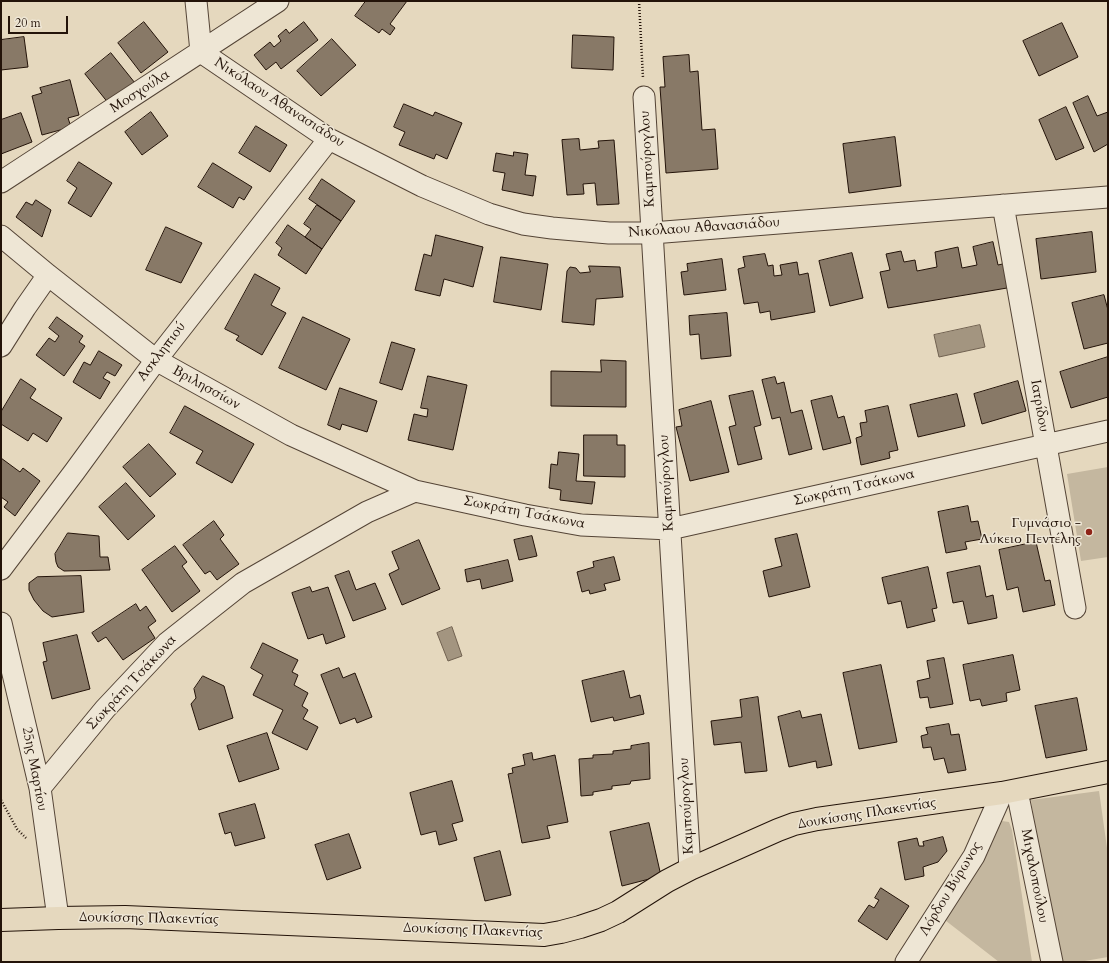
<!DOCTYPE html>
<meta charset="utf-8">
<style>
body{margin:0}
#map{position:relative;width:1109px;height:963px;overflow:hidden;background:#e5d8be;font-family:Cardo,serif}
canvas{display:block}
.frame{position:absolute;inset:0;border:2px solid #231309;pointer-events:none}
.scale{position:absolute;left:8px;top:16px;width:60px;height:18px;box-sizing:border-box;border:2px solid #231309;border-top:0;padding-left:5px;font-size:12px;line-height:14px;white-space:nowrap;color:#231309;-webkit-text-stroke:3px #eee6d5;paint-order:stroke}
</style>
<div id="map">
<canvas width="1109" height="963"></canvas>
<div class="frame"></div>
<div class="scale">20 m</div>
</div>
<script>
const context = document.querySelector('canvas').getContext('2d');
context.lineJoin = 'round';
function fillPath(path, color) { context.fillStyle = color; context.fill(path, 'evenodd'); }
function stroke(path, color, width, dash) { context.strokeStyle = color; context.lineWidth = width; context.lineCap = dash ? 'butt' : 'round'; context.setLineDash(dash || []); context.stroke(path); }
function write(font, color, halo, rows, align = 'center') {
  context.font = font + ' Cardo,serif'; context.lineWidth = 3; context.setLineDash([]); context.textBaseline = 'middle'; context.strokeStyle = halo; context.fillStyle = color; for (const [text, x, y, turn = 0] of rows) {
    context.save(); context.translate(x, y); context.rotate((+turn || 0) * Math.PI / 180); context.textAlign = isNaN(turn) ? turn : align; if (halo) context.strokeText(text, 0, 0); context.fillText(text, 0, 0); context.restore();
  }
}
fillPath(new Path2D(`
 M1108,467V557L1081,561L1067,474Z
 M1099,791L1108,855V957L1079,962H1053L1031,800Z
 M1002,821L1009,822L1012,830L1032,962H999L941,917Z`), '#c4b79f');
const water = new Path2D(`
 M980,325L985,347L939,357L934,335Z
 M452,627L462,656L448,661L437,633Z`);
fillPath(water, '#a39580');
stroke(water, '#706150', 1);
const building = new Path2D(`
 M366,1H407L390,24L395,28L390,35L382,29L379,33L355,16Z
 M144,22L168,52L141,73L118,43Z
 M304,22L318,40L281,69L276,62L266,70L254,55L270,42L274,47L281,41L278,36L286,29L289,33Z
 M1062,23L1078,57L1039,76L1023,41Z
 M573,35L614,37L613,70L572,68Z
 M24,37L28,67L1,70V40Z
 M332,39L356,65L321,96L297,71Z
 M111,53L135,83L109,104L85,74Z
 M689,55L690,72L698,71L702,130L715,129L718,169L666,173L660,87H665L663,57Z
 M70,80L79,115L68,118L71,127L42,135L32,96L42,93L40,88Z
 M1088,96L1097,116L1108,112V144L1094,152L1073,103Z
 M404,104L433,116L435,112L462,123L447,159L436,154L434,159L399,145L405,132L394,127Z
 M1066,107L1084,148L1056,160L1039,120Z
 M151,112L168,136L142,155L125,132Z
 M21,113L32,142L1,154V120Z
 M256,126L287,145L270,172L239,153Z
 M895,137L901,186L849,193L843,144Z
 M579,139L580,150L599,148L598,141L614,140L619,204L597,205L595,183L583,184L584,194L567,195L562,140Z
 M514,152L528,154L525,175L536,176L533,196L502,190L505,173L493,171L496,153L513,156Z
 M79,162L112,183L91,217L68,203L77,188L67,181Z
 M213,163L252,187L244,200L239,197L233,208L198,187Z
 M322,179L355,201L341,221L309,199Z
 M36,200L51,210L42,237L16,217L26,202L32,205Z
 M317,205L341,221L322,249L305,237L311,229L304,224Z
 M288,225L322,249L306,274L278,255L282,248L276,243Z
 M166,227L202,243L181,283L146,270Z
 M1092,232L1096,272L1041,279L1036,239Z
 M436,235L483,247L473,287L444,279L440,296L415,290L424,254L431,256Z
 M993,242L998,265L1007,263L1013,287L888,308L880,272L890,270L886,254L901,251L904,262L915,260L917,271L937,267L935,252L958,247L962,268L977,265L973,247Z
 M852,253L863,298L830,306L819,261Z
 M765,254L768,266L773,265L774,276L782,275L780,265L797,262L799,275L808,273L815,312L771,320L770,311L760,313L758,302L744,304L738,269L745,267L743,257Z
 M501,257L548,264L541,310L494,302Z
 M722,259L726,290L684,295L681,272L688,271L687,264Z
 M589,266L620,267L623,297L596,299L594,325L562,322L567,271L570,267L576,268L580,273L590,272Z
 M255,274L280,288L271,305L286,313L262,355L236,340L239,336L225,329Z
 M1104,295L1108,310V343L1084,349L1072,303Z
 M727,313L731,356L701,359L699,334L690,335L689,316Z
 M57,317L83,336L79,342L85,346L64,376L36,355L49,338L55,342L59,336L49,328Z
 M303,317L350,339L326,390L279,368Z
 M392,342L415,349L402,390L380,383Z
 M99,351L122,365L115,376L107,372L103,378L110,382L100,399L73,382L84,362L90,365Z
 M1108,357V397L1071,408L1060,372Z
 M601,360L626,361V407L551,406V371L601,372Z
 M428,376L467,385L453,450L408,440L414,414L427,417L428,409L421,408Z
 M775,377L777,384L784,382L791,413L802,410L812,449L789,455L780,417L772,419L762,380Z
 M21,379L36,389L30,398L62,418L47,442L33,433L28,441L1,424V412Z
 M1018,381L1026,411L982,424L974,394Z
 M340,388L377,401L367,432L342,424L340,430L328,425Z
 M753,391L761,425L754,427L762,459L738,465L729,427L736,425L729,396Z
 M957,394L965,426L918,437L910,405Z
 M832,396L838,418L844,416L851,443L823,450L811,401Z
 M711,401L729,472L690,481L676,427L682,426L679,410Z
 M185,406L254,444L232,483L196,463L203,451L170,433Z
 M888,406L898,450L889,452L890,458L861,465L856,438L862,436L860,423L867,422L865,411Z
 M584,435H617V445H625V477L584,476Z
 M149,444L176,474L150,497L123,467Z
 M559,452L579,454L576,481L595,482L592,504L560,500L561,490L549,488L551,464L557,465Z
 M1,458L20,472L23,468L40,481L15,516L4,507L8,502L1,497Z
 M126,483L155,516L128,540L99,507Z
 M968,506L971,522L978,521L982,539L965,542L967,549L946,553L938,512Z
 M214,521L224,535L220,539L239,564L217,580L210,571L205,574L183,545Z
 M68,533L99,536L100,557H108L110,570L64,571L58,567L56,562L55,554Z
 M797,534L810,587L769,597L763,571L782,566L775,539Z
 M532,536L537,556L519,560L514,540Z
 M419,540L440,589L402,605L389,574L399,569L392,552Z
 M1036,542L1045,581L1050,580L1055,605L1023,612L1018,587L1007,590L999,550Z
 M175,546L187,562L182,566L200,591L172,612L142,570Z
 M614,557L620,580L604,584L606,590L590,594L589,590L582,592L577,572L594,567L593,562Z
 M508,560L513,581L482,589L480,579L467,582L465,570Z
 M980,566L986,597L993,595L997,618L968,624L963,601L953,603L947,573Z
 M928,567L937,608L932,609L935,621L907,628L901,601L888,604L882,578Z
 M349,571L356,590L375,583L386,609L353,621L335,576Z
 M81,576L84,612L52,617L43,611L34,600L29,590V583L37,577Z
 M310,587L312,592L328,587L345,637L326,644L323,634L308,639L292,593Z
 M136,604L140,611L146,606L156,621L148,627L155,638L123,660L106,637L98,642L92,633Z
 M77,635L90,689L52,699L43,662L47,661L43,643Z
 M263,643L298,660L292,672L298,675L294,685L308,693L302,706L308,710L303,719L318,727L307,750L272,733L283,710L253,695L263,675L251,668Z
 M1013,655L1020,690L1006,693L1007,701L982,706L980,699L970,701L963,665Z
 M944,658L953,704L930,708L928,697L920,698L917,681L930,678L927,661Z
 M881,665L897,742L859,749L843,673Z
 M339,668L343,678L355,673L372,717L357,723L355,718L340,724L321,675Z
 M624,671L630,698L640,695L644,714L614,721L613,717L591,722L582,681Z
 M203,676L224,686L233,718L199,730L191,704L196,698L194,689Z
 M758,697L767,771L745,773L741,742L714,745L711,721L742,717L740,700Z
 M1077,698L1087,750L1046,758L1035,706Z
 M800,711L802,718L821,714L832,765L817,768L816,761L789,767L778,717Z
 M949,724L951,735L959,734L966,770L948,773L944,758L934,760L931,747L923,748L921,736L928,734L926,728Z
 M267,733L279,769L239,782L227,746Z
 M649,743L650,779L631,781L630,784L612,786V789L593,792V795L581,796L579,759L593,758V755L613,754V751L631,749V746Z
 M532,753L533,760L555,755L568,822L547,826L550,838L522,843L508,774L513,773L512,768L525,765L523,755Z
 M452,781L463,821L452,824L457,840L439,845L436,831L421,835L410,793Z
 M255,804L265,838L235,846L231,832L225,834L219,814Z
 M649,823L661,876L622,886L610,832Z
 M349,834L361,868L327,880L315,845Z
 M943,837L947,851L938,862L923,867L924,876L905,880L898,842L917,838L919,846H924L923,842Z
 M500,851L511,895L485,901L474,858Z
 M881,888L909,906L887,940L858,921L869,905L874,908L879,900L875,898Z`);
fillPath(building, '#887967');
stroke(building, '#231309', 1);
const minor = new Path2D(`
 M196,1L201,52L329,139L422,186L489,214L523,224L552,228L609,233H652L1108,197
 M644,97L690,869
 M1,182L278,1
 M1003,205L1075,608
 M1,236L48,275L156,360L291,435L415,491
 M1,346L25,308L48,275
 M1,569L75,471L156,360L329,139
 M1,623L40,788L58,918
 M40,788L105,709L167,643L243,583L367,512L415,491L525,515L581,525L670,529L1108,431
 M1017,791L1052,962
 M906,962L974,856L1002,793`);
const major = new Path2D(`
 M1,920L58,918L125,917L544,935L561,932L580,927L601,920L618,912L667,881L690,869L778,830L794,824L817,819L1002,793L1108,772`);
stroke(minor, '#544436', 23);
stroke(major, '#231309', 24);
stroke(new Path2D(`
 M639,1L643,78
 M1,800L17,829L26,838`), '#231309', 2.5, [1, 2]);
stroke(minor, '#eee6d5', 21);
stroke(major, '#e5d8be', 22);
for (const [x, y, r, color] of [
 [1089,532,4,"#8f2418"]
]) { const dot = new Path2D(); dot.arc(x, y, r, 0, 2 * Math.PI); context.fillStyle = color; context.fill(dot); stroke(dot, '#eee6d5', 1.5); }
write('14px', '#231309', '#eee6d5', [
 ["Μοσχούλα",140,92,-33],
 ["Νικόλαου Αθανασιάδου",279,103,33],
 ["Καμπούρογλου",648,159,-93],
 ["Νικόλαου Αθανασιάδου",704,228,-4],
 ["Ασκληπιού",162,352,-53],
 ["Βριλησσίων",206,388,29],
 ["Ιατρίδου",1039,406,80],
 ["Καμπούρογλου",667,483,-93],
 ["Σωκράτη Τσάκωνα",854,488,-13],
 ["Σωκράτη Τσάκωνα",524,513,11],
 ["Σωκράτη Τσάκωνα",132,683,-47],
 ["25ης Μαρτίου",34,769,79],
 ["Καμπούρογλου",687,806,-93],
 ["Δουκίσσης Πλακεντίας",867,814,-9],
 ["Μιχαλοπούλου",1034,876,79],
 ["Λόρδου Βύρωνος",951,889,-59],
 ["Δουκίσσης Πλακεντίας",149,919,1],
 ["Δουκίσσης Πλακεντίας",473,931,2]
]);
write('14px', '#231309', '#eee6d5', [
 ["Γυμνάσιο -",1081,524],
 ["Λύκειο Πεντέλης",1081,540]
], 'right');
</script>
